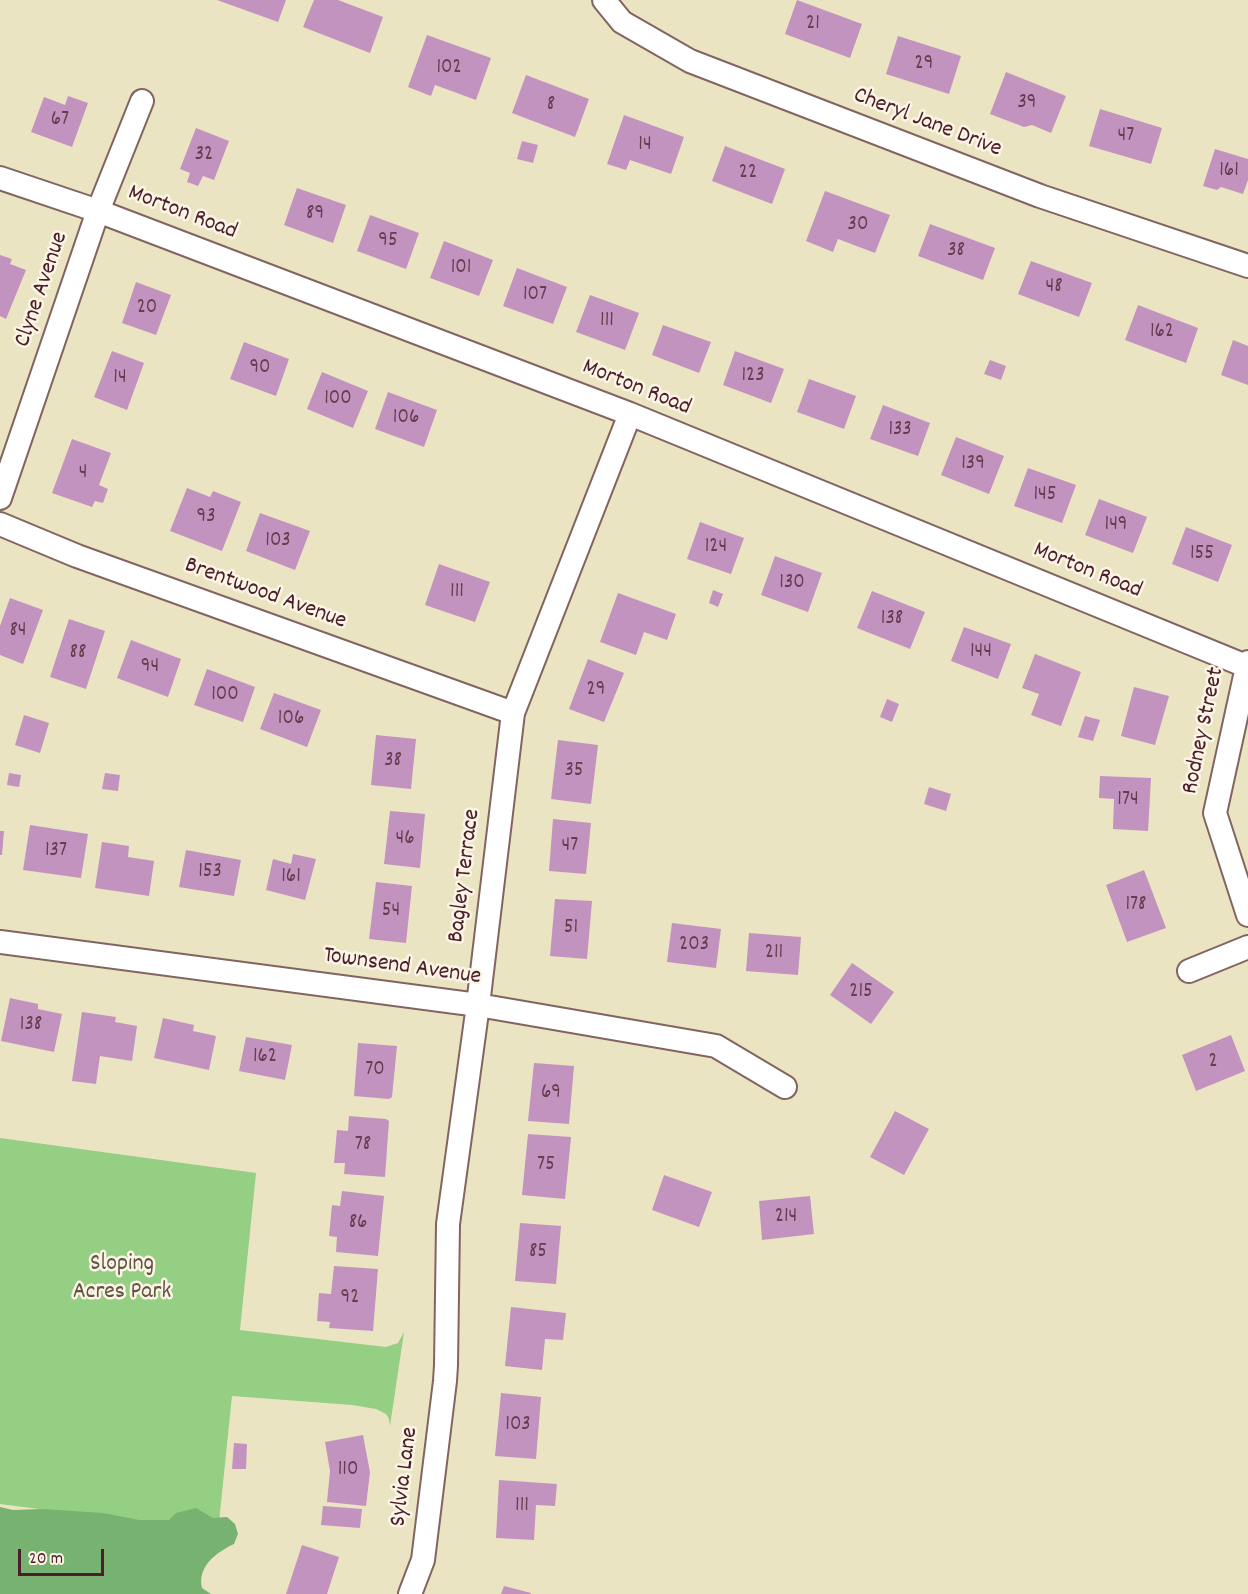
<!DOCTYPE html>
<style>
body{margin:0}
#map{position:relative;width:1248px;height:1594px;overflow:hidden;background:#ebe4c2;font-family:Dekko,sans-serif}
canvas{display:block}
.scale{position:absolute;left:18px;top:1549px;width:86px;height:27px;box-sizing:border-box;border:3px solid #4a1f2b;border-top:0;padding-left:8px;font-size:18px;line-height:21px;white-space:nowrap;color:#4a1f2b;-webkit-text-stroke:4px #fcf5e5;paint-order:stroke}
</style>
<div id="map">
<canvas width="1248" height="1594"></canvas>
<div class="scale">20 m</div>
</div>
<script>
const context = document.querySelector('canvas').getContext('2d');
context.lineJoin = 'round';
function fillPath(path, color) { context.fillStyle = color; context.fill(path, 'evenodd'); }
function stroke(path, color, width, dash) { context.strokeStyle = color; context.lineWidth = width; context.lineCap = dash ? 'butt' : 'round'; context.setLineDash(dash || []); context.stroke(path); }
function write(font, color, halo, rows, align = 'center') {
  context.font = font + ' Dekko,sans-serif'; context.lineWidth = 5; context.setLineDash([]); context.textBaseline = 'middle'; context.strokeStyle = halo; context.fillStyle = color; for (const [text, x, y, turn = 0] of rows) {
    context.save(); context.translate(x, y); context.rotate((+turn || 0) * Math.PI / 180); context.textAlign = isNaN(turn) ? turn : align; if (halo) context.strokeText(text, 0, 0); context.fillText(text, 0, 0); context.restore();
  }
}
fillPath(new Path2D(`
 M0,1138L256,1173L240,1330L386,1347L398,1343L404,1332L390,1426L389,1419L386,1414L376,1409L352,1405L232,1396L218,1532L0,1504Z`), '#95cf83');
fillPath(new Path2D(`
 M0,1507L13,1510L42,1509L103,1513L139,1520H169L176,1513L196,1508L213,1518L227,1517L235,1524L238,1534L234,1544C217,1552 197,1566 202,1588L211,1594H0Z`), '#78b271');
fillPath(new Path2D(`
 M217,0H286L278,22Z
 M314,0H338L383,17L370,53L303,27Z
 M797,0L862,24L850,58L785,34Z
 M427,35L491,58L476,100L435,85L431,96L408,87Z
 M898,36L961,56L949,94L886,74Z
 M1006,72L1066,96L1051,133L1032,125L1024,127L990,114Z
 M526,75L589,99L575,137L512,113Z
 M68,96L88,103L72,147L31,132L44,97L65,105Z
 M1100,109L1162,128L1151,164L1089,146Z
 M624,115L684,137L671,174L630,160L626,170L607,164Z
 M196,128L229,141L214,180L203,176L198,186L187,182L190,173L180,169Z
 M522,141L538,145L533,163L517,159Z
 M725,146L785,169L772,204L712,181Z
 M1215,149L1248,159V180L1243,194L1221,187L1217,190L1203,186Z
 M297,188L346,205L333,243L284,225Z
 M825,191L890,215L875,253L838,239L833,252L806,241Z
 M370,215L419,233L406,269L357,251Z
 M930,224L995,248L983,280L918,256Z
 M444,241L493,260L479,296L430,278Z
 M0,255L12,259L10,264L26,270L6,319L0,316Z
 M1031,261L1092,283L1079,317L1018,294Z
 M517,268L567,287L553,324L503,306Z
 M136,282L171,295L156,335L122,323Z
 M590,295L639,313L625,350L576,332Z
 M1138,305L1198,328L1186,363L1125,340Z
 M663,325L711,342L699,373L652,355Z
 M1233,340L1248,346V385L1221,375Z
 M244,342L289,359L276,396L230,379Z
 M112,351L144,363L127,410L94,397Z
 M735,351L784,369L771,403L723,385Z
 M990,360L1006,366L1001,380L984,374Z
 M322,372L368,391L353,428L307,409Z
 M809,379L856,396L844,429L797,412Z
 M388,392L437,410L424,447L375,429Z
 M883,405L930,423L918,456L870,439Z
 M956,437L1004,456L989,494L941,475Z
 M72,439L111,453L99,485L108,489L103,503L95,501L92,507L52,493Z
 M1028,468L1076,485L1062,523L1014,506Z
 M187,488L210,497L213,491L241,502L222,551L170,531Z
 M1099,499L1147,517L1133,553L1085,535Z
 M260,513L310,531L295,570L246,551Z
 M700,522L744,538L731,574L687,559Z
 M1186,527L1232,545L1218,582L1172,564Z
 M775,556L822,573L808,612L761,595Z
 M439,564L490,582L475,622L425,605Z
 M713,590L723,594L718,607L709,603Z
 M872,591L925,612L910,649L857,628Z
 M618,593L676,614L667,640L644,632L636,655L600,642Z
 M10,598L43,610L23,664L0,655V626Z
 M69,619L105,631L86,689L50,677Z
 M964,627L1011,644L998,679L951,661Z
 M131,640L181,659L168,697L117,678Z
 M1035,654L1081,672L1061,726L1031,715L1039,694L1022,688Z
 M588,659L624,673L604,722L569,709Z
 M207,669L255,687L243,722L194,705Z
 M1134,687L1169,696L1155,745L1121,736Z
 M274,693L321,710L307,747L260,729Z
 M887,699L899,704L892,722L880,717Z
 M24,715L49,723L40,753L15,745Z
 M1085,716L1100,720L1093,741L1078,737Z
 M376,735L416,739L411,789L371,785Z
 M558,740L598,745L591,804L551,799Z
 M9,773L21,775L19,787L7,785Z
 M105,773L120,775L118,791L102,789Z
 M1100,776L1151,778L1148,831L1113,829L1114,799L1099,798Z
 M929,787L951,794L946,811L924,804Z
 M390,811L425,814L420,868L384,864Z
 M553,819L591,823L586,874L549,871Z
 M30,825L88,834L81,878L23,870Z
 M0,831H4L2,855H0Z
 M102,842L129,846L128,857L154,861L149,896L95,888Z
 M186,850L241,860L234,896L179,887Z
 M293,854L316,859L305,900L266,890L273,859L291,864Z
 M1144,870L1166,928L1127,942L1106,885Z
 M376,882L412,886L406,943L369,939Z
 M555,899L592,901L587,959L550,956Z
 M672,923L721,929L716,968L667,962Z
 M749,933L801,937L798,975L746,971Z
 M852,963L894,992L871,1024L830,995Z
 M10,998L38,1004V1009L62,1014L54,1052L1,1041Z
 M82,1012L116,1017L115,1022L137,1026L132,1061L100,1056L96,1084L72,1081Z
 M163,1018L194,1025L193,1031L216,1036L209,1070L154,1058Z
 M1231,1035L1245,1071L1196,1091L1182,1055Z
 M246,1037L292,1045L285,1080L239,1071Z
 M358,1043L397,1046L392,1097L389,1099L354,1096Z
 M534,1063L574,1066L569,1124L528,1121Z
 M895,1111L929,1129L904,1175L870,1157Z
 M349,1116L386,1119L389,1121L385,1177L344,1174L345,1163H334L337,1130L348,1131Z
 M528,1134L571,1137L565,1199L522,1195Z
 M664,1175L712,1192L699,1227L652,1210Z
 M342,1191L384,1196L378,1256L336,1252L337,1237L329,1236L332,1205L340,1206Z
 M810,1196L814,1234L762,1240L759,1201Z
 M520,1223L561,1226L556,1284L515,1281Z
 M334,1266L378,1269L373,1331L329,1328L330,1322L317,1321L319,1293L331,1294Z
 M511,1307L566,1313L563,1340L545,1339L542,1370L505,1366Z
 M501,1393L541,1397L536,1459L495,1456Z
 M363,1435L370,1472L366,1506L327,1502L330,1471L325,1442Z
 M234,1443L247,1444L246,1469H232Z
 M499,1480L557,1484L555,1506L536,1505L534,1540L496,1538Z
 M323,1506L362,1509L360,1528L321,1525Z
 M302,1545L339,1557L327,1594H286Z
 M504,1586L531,1593V1594H501Z`), '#c393c0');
const street = new Path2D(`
 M604,0L622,22L690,61L1040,196L1248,266
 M0,178L98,211L630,414L1246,666
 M0,498L98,211L142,101
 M0,524L77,556L513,713
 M1248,662L1215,813L1248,915
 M0,942L478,1005L716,1046L785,1087
 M1189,971L1248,947
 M410,1594L423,1560L445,1381L446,1365L448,1224L478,1005L513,713L630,414`);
stroke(street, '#826460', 26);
stroke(street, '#fff', 22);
write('21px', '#683c50', null, [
 ["21",813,25],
 ["29",924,65],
 ["102",449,69],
 ["39",1027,104],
 ["8",551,106],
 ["67",60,121],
 ["47",1126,137],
 ["14",645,146],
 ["32",204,156],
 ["161",1229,172],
 ["22",748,174],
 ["89",315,215],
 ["30",858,226],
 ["95",388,242],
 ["38",956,252],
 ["101",461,269],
 ["48",1054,288],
 ["107",535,296],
 ["20",147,309],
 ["111",607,322],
 ["162",1162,333],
 ["90",260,369],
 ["123",753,377],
 ["14",120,379],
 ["100",338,400],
 ["106",406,419],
 ["133",900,431],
 ["139",973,465],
 ["4",83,474],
 ["145",1045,496],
 ["93",206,518],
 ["149",1116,526],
 ["103",278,542],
 ["124",716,548],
 ["155",1202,555],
 ["130",792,584],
 ["111",457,593],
 ["138",892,620],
 ["84",18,632],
 ["144",981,653],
 ["88",78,654],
 ["94",150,668],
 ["29",596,691],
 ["100",225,696],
 ["106",291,720],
 ["38",393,762],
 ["35",574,772],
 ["174",1128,801],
 ["46",405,840],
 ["47",570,847],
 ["137",56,852],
 ["153",210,873],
 ["161",291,878],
 ["178",1136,906],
 ["54",391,912],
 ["51",571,929],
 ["203",694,946],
 ["211",774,954],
 ["215",861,993],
 ["138",31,1026],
 ["162",265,1058],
 ["2",1213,1063],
 ["70",375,1071],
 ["69",551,1094],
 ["78",363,1146],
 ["75",546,1166],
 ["214",786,1218],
 ["86",358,1224],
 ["85",538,1253],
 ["92",350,1299],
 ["103",518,1426],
 ["110",348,1471],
 ["111",522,1507]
]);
write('24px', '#4a1f2b', '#fcf5e5', [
 ["Cheryl Jane Drive",927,124,21],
 ["Morton Road",182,214,21],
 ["Clyne Avenue",43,290,-71],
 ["Morton Road",636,389,22],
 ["Morton Road",1087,572,22],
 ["Brentwood Avenue",265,595,20],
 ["Rodney Street",1205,731,-78],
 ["Bagley Terrace",466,876,-83],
 ["Townsend Avenue",402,968,8],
 ["Sylvia Lane",406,1477,-83]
]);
write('24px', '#605445', '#fcf5e5', [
 ["Sloping",122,1266],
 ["Acres Park",122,1294]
]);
</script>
